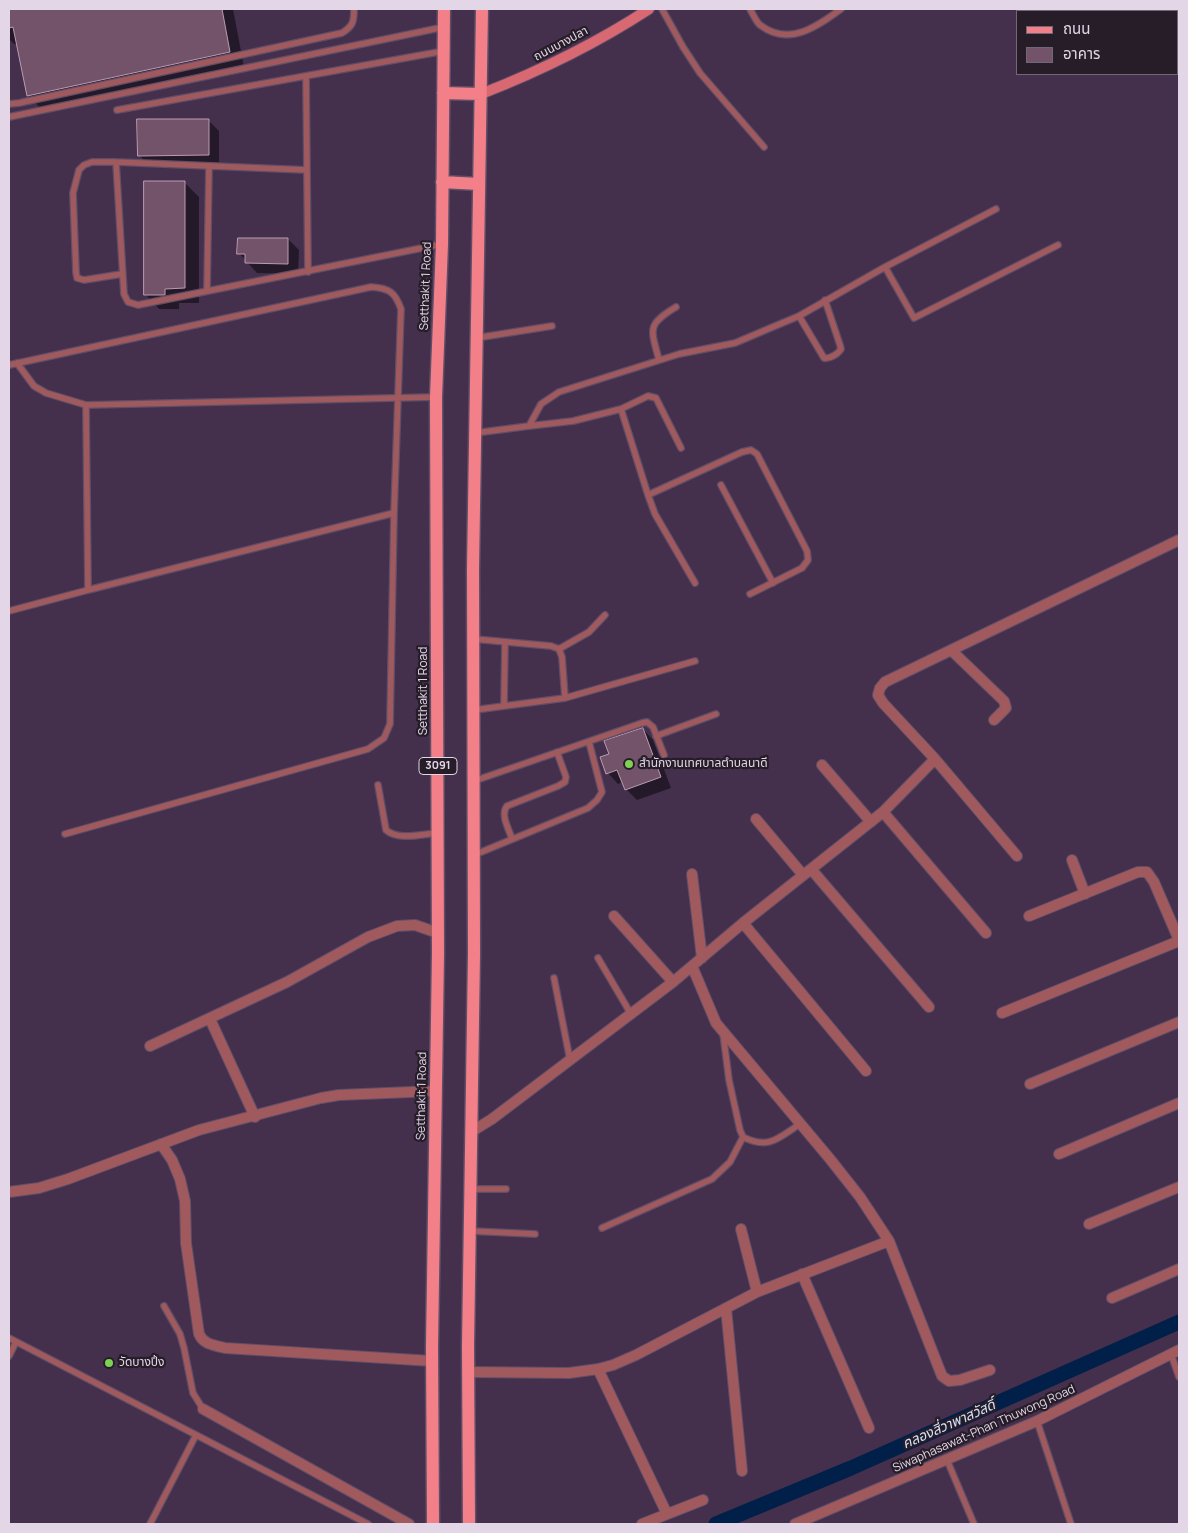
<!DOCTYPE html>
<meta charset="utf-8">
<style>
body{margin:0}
#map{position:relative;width:1188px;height:1533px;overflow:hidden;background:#44304c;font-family:Manrope,"Noto Sans Thai",sans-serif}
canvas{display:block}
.frame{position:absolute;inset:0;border:10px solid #e2d6e7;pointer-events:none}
.legend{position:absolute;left:1016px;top:10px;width:162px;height:65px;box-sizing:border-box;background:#261d29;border:1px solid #716775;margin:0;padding:6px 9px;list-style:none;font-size:15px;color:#e2d6e7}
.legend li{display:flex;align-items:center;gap:10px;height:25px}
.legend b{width:25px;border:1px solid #716775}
</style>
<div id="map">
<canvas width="1188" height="1533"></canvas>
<div class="frame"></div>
<ul class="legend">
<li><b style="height:6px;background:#f38088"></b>ถนน</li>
<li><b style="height:14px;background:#72536a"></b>อาคาร</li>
</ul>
</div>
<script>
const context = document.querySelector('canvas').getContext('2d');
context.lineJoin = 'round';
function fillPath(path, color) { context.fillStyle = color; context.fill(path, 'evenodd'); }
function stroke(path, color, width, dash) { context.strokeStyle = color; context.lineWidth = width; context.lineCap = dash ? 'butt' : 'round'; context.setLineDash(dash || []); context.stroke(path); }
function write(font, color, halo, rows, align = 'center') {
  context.font = font + ' Manrope,"Noto Sans Thai",sans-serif'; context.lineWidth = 4.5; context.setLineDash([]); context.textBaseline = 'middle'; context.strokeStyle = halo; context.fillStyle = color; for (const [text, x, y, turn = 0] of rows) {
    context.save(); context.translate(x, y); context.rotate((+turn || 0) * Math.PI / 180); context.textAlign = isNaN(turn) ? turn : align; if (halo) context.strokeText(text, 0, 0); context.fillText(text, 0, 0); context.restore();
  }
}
fillPath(new Path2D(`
 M9,9H233L244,67L42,110L28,95L18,44H14L9,39Z
 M208,120L219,131V166H150L139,155Z
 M185,183L199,197V303H179V309H159L145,294Z
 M288,239L299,250L298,274L257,273L239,253Z
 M643,729L653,740L671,788L637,800L626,789L623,782L618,784L608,773L611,755Z`), '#0007');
stroke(new Path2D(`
 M716,1524L851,1468L1179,1322`), '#001f49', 15);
const building = new Path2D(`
 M9,9H222L230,52L27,96L13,27L9,28Z
 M137,119H209V155L138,156Z
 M144,181H185V288L165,289V295H144Z
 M238,238H288V264L245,263V254H237Z
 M643,728L661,777L625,790L617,770L606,774L600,757L609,754L604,741Z`);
fillPath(building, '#72536a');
stroke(building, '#bd9ab3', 1);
const lane = new Path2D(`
 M662,9L683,47L700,73L764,147
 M750,9C753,14 756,22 760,25C789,47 816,27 841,9
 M306,76L308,272
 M9,104L19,103L342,33C353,26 354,22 354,9
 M117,110L444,51
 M9,117L444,27
 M116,162L124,294L128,302L138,305L442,244
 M885,267L914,318L1058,245
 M122,274L84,280L77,278L76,272L73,193L79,170L84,165L92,162H116L307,170
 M207,291L209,166
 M799,316L824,358C830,359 838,354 841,349L840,345L825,300
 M476,338L552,326
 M659,360C651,329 646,325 676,307
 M17,363L34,386L46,393L86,405
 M9,365L371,287C389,288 395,292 401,309L394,513L390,724L384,738L368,749L65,834
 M621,409L648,396L656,398L681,448
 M529,426L573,421L621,409L648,495L742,452L751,450L757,454L807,551L808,560L802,568L750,594
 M475,433L529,426L541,404L559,392L679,354L735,343L768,329L799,316L885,267L996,209
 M721,485L773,583
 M648,495L655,514L695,583
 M394,513L88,590L86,405L436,397
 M9,611L88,590
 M474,639L551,646L559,649L589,632L605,615
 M565,698L695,661
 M504,706L505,642
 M474,710L565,698L562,657L559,649
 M656,736L716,714
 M474,781L642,723L647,722L653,727L664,755
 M378,785L386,830C398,841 423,834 438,833
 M512,839C509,829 500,815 507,806L558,786L565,782L566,777L557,752
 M474,855L588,808L597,800L602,792L589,742
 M598,958L631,1014
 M554,978L570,1060
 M723,1033L729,1080L740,1130L743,1137C769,1150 778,1138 800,1124
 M470,1189H506
 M602,1228L712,1179L730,1162L743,1137
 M470,1231L535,1234
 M164,1306L180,1334L184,1348L193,1393L203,1409
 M9,1338L368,1524
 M1171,1354L1179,1377
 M9,1356L16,1342
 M1037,1421L1071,1524
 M947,1460L974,1524
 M150,1524L196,1435`);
const street = new Path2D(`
 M951,650L1004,701L1006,708L994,720
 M822,765L871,822
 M883,812L986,933
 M756,819L803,875
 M1017,856L935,759L883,703L878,695L880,688L885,682L1179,540
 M1072,860L1085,894
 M811,869L929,1007
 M692,874L702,958
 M614,916L673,982
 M1029,916L1138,872H1147L1154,882L1179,940
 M743,923L866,1071
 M692,966L716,1023L830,1159L860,1197L889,1241L942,1376L949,1381L960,1380L990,1370
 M1002,1013L1179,941
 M210,1019L255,1117
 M150,1046L287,982L368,937L397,926L415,925L438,933
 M1030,1084L1179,1022
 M471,1132L492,1119L673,982L743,923L883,812L935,759
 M161,1144L172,1160L180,1179L185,1201L186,1243L199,1334C204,1345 214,1345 225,1348L432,1361
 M1059,1154L1179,1103
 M9,1192L39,1188L68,1179L199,1130L321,1098L339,1095L435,1091
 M1089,1224L1179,1187
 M741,1229L757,1292
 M802,1274L869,1428
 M1112,1298L1179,1269
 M726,1308L742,1471
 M598,1369L667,1514
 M468,1372L569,1373L598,1369L613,1365L636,1355L757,1292L889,1241
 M203,1409L409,1524
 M642,1524L703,1500
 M795,1524L1037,1421L1179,1350`);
const secondary = new Path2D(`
 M481,94C540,71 597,43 649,9`);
const primary = new Path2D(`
 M443,93L481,94
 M442,182L479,184
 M433,1524L432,1346L438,953L436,397L442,244L444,9
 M469,1524L468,1346L474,954L473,569L482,9`);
stroke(lane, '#604e68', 8);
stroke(street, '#604e68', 12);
stroke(secondary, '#604e68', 12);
stroke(primary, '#604e68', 15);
stroke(lane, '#a05a5e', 5.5);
stroke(street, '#a05a5e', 10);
stroke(secondary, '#d86872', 10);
stroke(primary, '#f38088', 12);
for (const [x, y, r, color] of [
 [629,764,5,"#7ed153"],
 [109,1363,5,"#7ed153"]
]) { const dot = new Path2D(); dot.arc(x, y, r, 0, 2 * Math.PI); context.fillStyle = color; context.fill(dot); stroke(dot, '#261d29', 2); }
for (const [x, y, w] of [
 [438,766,38]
]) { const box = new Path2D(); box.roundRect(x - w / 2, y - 8.5, w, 17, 4); context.fillStyle = '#261d29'; context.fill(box); stroke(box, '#e2d6e7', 1); }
write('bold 11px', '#e2d6e7', null, [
 ["3091",438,766]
]);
write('12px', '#e2d6e7', '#261d29', [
 ["ถนนบางปลา",561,44,-28],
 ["Setthakit 1 Road",426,286,-88],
 ["Setthakit 1 Road",424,691,-90],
 ["Setthakit 1 Road",422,1096,-89],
 ["Siwaphasawat-Phan Thuwong Road",984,1429,-24]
]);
write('12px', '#e2d6e7', '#261d29', [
 ["สำนักงานเทศบาลตำบลนาดี",639,764],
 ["วัดบางปิ้ง",119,1363]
], 'left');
write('italic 14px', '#d3e4fa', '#261d29', [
 ["คลองสี่วาพาสวัสดิ์",949,1425,-24]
]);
</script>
